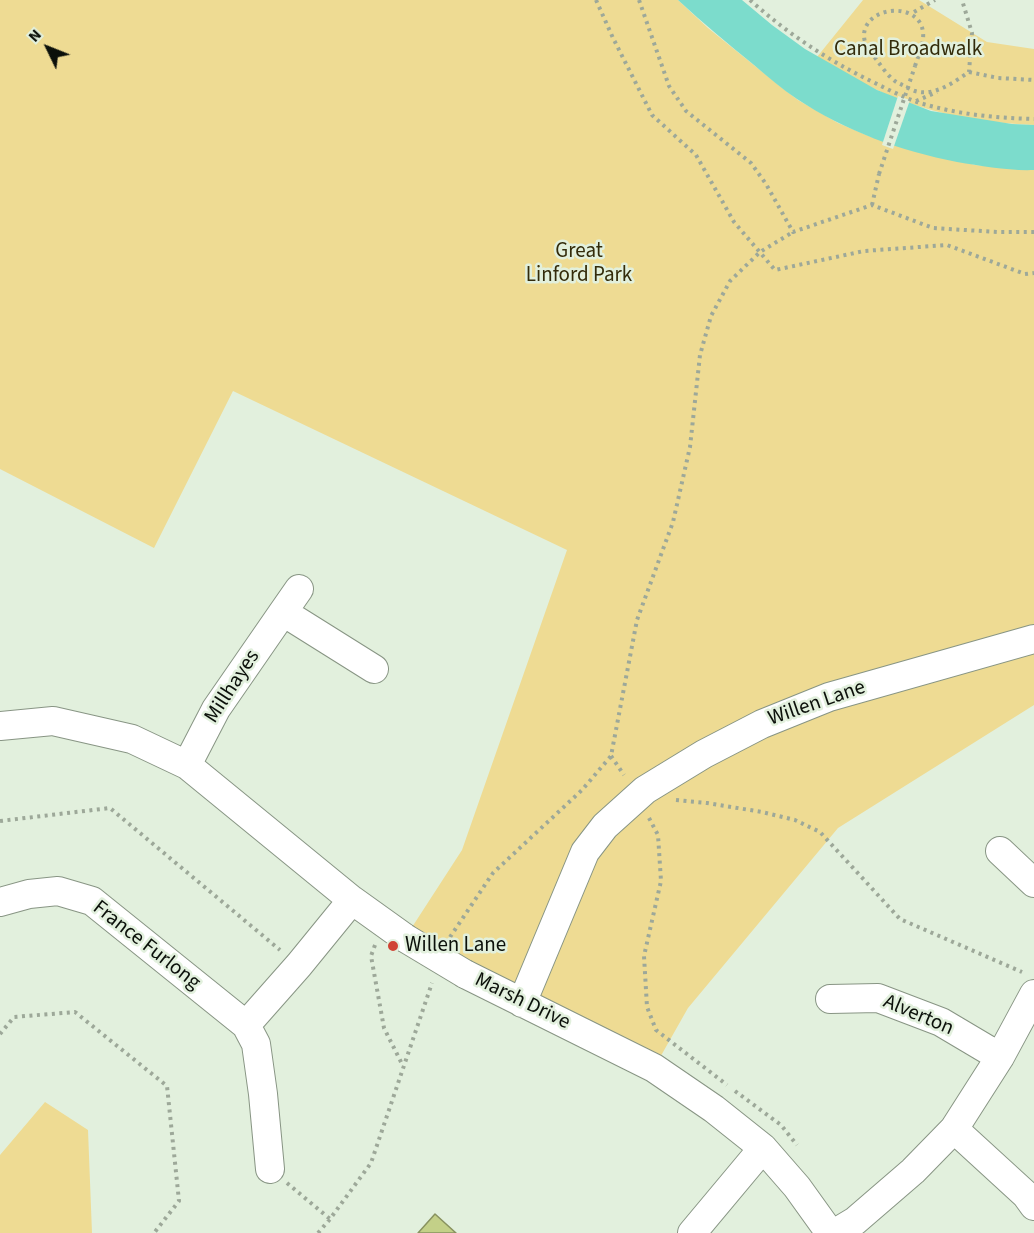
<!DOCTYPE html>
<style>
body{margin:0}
#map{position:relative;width:1034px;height:1233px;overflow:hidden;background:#e2f0dd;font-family:"Source Sans 3",sans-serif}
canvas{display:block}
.north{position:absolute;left:18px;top:18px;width:60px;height:60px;-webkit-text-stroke:4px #e2f0dd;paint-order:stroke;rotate:313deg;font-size:16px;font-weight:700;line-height:24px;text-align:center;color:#0b100a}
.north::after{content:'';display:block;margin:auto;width:21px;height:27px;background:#0b100a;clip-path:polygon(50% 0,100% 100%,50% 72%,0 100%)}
</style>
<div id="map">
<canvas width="1034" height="1233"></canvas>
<div class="north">N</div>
</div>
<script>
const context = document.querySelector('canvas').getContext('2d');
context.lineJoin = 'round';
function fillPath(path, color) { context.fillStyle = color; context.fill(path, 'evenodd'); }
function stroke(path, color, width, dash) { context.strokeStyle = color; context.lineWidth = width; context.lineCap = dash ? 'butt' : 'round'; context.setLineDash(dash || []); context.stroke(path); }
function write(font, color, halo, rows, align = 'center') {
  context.font = font + ' "Source Sans 3",sans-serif'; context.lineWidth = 5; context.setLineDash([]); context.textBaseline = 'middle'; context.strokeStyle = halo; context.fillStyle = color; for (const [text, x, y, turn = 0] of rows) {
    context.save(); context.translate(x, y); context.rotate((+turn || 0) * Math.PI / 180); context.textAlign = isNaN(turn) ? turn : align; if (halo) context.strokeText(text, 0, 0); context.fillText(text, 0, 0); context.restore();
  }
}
fillPath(new Path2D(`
 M0,0H678L708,28L781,87L798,100L838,123L871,137L975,165L1034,170V705L838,828L688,1008L654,1068L405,938L462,850L567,550L233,391L154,548L0,469Z
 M863,0H919L987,42L1034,49V125C981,123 926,113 877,90C857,81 837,68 817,57Z
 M45,1102L88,1130L92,1233H0V1155Z`), '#eedb93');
fillPath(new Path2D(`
 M678,0H742L772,25L805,49L877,90L931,111L1012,124L1034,125V170C1009,171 982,166 957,162C901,151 845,131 797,99C782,89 768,77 754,65C728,44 703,23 678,0Z`), '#7cdccc');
fillPath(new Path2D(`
 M898,96L910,100L893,149L882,145Z`), '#e2f0dd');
const building = new Path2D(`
 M435,1214L456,1233H418Z`);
fillPath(building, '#c3d088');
stroke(building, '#88925f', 1.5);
const minor = new Path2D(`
 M283,612L299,589
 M0,726L53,721L132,739L187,765L352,900L405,938
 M187,765L216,709L283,612L374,669
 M1000,851L1034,883
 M0,902L29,894L58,891L92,901L246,1025L299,965L352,900
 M465,974L654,1068L714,1109L763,1148L797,1187L830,1233
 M830,999L878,998L941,1022L1000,1057
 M522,1003L585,852L605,826L645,790L704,754L762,724L829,697L1034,639
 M246,1025L256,1044L263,1094L270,1169
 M954,1129L1026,1195L1034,1206
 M692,1233L763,1148
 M835,1233L855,1221L913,1171L954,1129L1000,1057L1034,994`);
stroke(minor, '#889584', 30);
stroke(new Path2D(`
 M596,0L613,38L652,115L696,155L734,222L775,270L864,251L947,245L1025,274L1034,273
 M639,0L669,86L686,111L751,163L766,184L793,232L872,205L933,228L997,232H1034
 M750,0C788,34 829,61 875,83C889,90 903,97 917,102C955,114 994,118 1034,119
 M914,12L935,0
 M915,66C918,57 922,48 923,39C927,0 865,4 864,35C864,45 870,52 876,59C882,67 889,78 898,83C903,85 909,89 915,91C934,97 954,82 969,72L972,33L962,0
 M969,72L998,78L1034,80
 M916,101L937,92
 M872,205L879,174
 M611,756L624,775
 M676,800L707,803L762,812L795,820L820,832L900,919L1022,972
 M649,818L658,835L661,881L644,956L647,1007L656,1030L727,1085
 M0,821L110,808L280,950
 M450,937L493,873L582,790L611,756L637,620L673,522L690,447L700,355L711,316L730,281L760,252L793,232
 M375,945L371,956L384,1028L403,1066
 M0,1034L14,1017L75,1012L167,1086L179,1201L154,1233
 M735,1091L781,1125L797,1145
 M287,1183L330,1219
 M318,1233L330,1219L371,1163L432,983`), '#9da899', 4, [3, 4.5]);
stroke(minor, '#fff', 28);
const minorBridge = new Path2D(`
 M405,938L465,974`);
stroke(minorBridge, '#889584', 30, []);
stroke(new Path2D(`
 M879,174L915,66`), '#9da899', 4, [3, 4.5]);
stroke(minorBridge, '#fff', 28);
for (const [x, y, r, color] of [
 [393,946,6,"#d04333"]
]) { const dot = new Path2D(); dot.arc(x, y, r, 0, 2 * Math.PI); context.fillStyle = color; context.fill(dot); stroke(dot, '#e2f0dd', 2); }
write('21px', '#332b0a', '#e2f0dd', [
 ["Canal Broadwalk",908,50],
 ["Great",579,252],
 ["Linford Park",579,276]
]);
write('21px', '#0b100a', '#e2f0dd', [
 ["Millhayes",233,687,-57],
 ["Willen Lane",817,704,-19],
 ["France Furlong",146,946,38],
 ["Marsh Drive",522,1002,26],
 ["Alverton",918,1016,23]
]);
write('21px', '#0b100a', '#e2f0dd', [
 ["Willen Lane",405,946]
], 'left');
</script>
